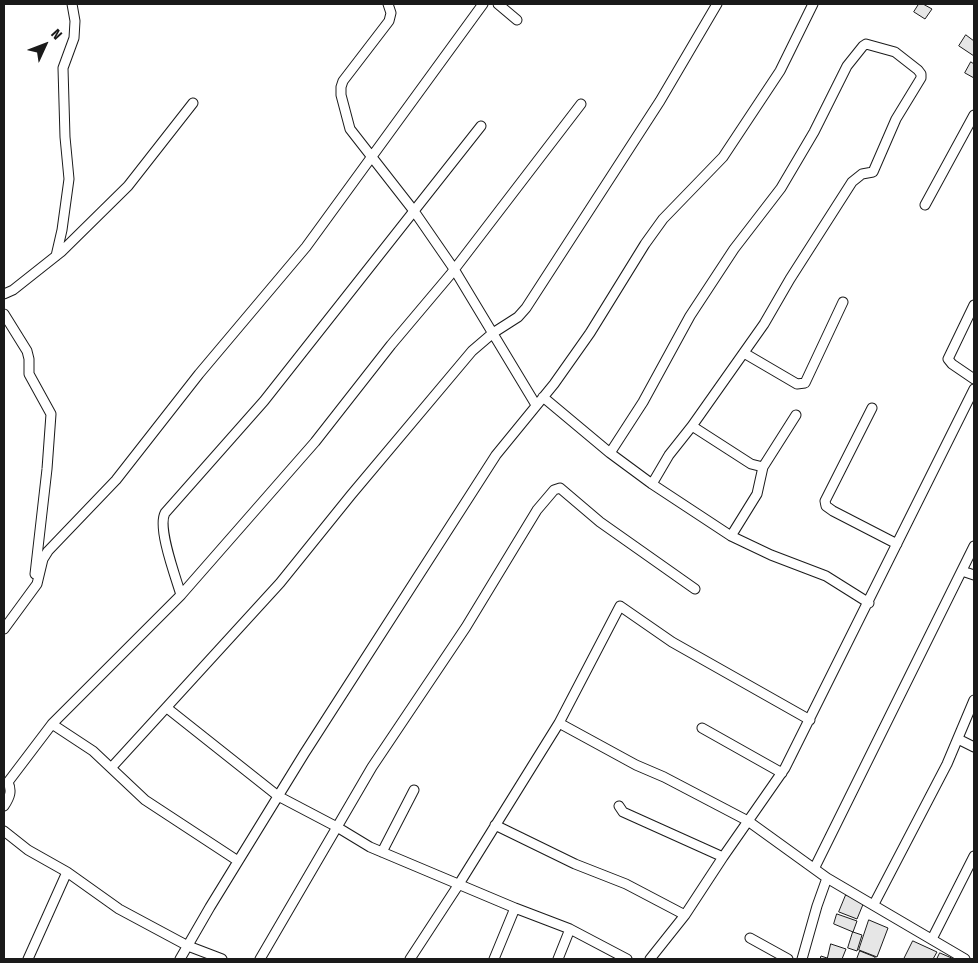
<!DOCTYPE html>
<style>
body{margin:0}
#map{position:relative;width:978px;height:963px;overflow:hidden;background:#fff;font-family:"Fira Sans Condensed",sans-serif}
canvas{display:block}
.frame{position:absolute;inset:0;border:5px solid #1a1a1a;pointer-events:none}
.north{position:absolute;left:20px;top:20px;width:50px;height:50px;-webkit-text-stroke:4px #fff;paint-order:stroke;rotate:47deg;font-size:14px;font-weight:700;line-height:20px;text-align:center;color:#1a1a1a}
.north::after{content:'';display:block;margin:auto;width:18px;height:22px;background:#1a1a1a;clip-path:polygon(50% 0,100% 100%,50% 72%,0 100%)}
</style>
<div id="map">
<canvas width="978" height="963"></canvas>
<div class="frame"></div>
<div class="north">N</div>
</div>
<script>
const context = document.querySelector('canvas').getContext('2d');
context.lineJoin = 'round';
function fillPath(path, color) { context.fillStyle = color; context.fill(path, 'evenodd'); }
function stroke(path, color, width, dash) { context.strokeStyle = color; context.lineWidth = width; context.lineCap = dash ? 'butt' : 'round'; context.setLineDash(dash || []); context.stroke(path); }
const building = new Path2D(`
 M919,4H923L932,9L925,19L914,12Z
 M966,35L974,41V56L959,46Z
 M971,62L974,64V78L965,73Z
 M846,895L864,902L857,919L839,912Z
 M837,914L857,921L853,932L834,924Z
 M869,920L888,928L877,957L859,950Z
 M853,932L862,935L857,951L848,948Z
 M913,941L937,952L933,959H904Z
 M831,944L846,949L842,959H820L821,956L827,958Z
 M860,951L875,957V959H857Z
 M940,953L954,959H937Z`);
fillPath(building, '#e6e6e6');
stroke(building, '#1a1a1a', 1);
const street = new Path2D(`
 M388,4L391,13L389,21L343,81L341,87V95L350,129L414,211L454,269L536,405
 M498,4L517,20
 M925,205L974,115
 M56,256L62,230L69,179L65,137L63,68L74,38L75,21L72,4
 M4,294L13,290L61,252L128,186L193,103
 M974,305L948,359L952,364L974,379
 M4,314L27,351L29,359V374L51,414L47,469L35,574
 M744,353L797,384L805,383L843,302
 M543,397L610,453L652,484L731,536L771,555L826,576L869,603
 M872,408L825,501L826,506L833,511L897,544
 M692,426L751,464L763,467
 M610,453L643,402L690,316L734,249L781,188L814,132L847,66L863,46L866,44L895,52L918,70L921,74V78L896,119L873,172L862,174L852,182L790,279L764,324L692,426L669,455L652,484
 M731,536L757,494L763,467L796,415
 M962,571L974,575
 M181,595C176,578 157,528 165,513L264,401L481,126
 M4,629L37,584L43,559L48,551L116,480L199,374L306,247L483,4
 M167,708L278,796L337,827L370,847L515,908L570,929L627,959
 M559,723L636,765L664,777L748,821L827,878L965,959
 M52,724L93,751L145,800L238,861
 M702,728L782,773
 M958,739L974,747
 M111,768L280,583L351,495L472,351L493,333L518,317L526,308L660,101L717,4
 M4,806C10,797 12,791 8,782L52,724L181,595L315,442L391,345L450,275L581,104
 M619,806L623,812L723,857
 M495,825L575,864L626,884L685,915
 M4,831L28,850L67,872L119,909L188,946L222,959
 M382,852L414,790
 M815,867L974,546
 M874,904L947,764L974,700
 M750,938L788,959
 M932,939L974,856
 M28,959L67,872
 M180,959L210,907L304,754L496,455L554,384L590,333L645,244L663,219L723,157L780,71L813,4
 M260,959L372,767L466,627L537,510L554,490L560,488L600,522L695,589
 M410,959L459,884L559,723L620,606L672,642L810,720
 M494,959L515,908
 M558,959L570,929
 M650,959L685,915L723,857L785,768L974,389
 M802,959L817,906L827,878`);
stroke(street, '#1a1a1a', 11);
stroke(street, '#fff', 9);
</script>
